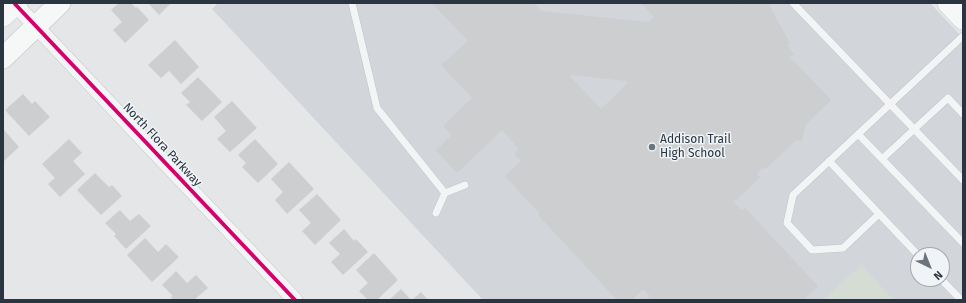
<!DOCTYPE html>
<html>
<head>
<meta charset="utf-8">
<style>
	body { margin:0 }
	#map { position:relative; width:966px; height:303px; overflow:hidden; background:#e4e6e8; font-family:"Fira Sans",sans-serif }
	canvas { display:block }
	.frame { position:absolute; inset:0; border:4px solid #2a3541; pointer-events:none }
	.north { position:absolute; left:910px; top:247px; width:40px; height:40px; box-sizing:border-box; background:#f1f4f7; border:1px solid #a1a8ae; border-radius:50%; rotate:137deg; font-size:11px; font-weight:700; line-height:16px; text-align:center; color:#2a3541 }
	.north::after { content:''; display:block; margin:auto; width:14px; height:18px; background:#6b737b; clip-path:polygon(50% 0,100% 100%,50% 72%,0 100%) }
</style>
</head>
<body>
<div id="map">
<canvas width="966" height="303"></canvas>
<div class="frame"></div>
<div class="north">N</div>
</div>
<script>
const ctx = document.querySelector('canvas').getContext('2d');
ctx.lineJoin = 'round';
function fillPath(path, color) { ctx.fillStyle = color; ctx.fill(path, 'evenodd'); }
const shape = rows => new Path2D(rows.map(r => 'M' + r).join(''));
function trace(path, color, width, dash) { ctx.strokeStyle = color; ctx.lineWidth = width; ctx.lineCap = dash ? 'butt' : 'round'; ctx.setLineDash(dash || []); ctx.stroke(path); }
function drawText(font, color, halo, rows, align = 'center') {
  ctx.font = font + ' "Fira Sans",sans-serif'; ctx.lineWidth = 3; ctx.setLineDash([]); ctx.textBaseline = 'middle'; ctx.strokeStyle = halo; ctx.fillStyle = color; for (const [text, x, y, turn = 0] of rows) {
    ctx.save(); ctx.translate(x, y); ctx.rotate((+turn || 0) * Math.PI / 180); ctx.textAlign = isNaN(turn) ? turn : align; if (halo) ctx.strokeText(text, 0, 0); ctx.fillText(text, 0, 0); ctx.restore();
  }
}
fillPath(shape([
	[218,3,930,3,963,38,963,300,483,300,212,9],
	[918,255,942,255,942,279,918,279]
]), '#d2d6db');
fillPath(shape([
	[861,265,894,300,823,300]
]), '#d5dcd4');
fillPath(shape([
	[119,3,131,3,136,8,137,7,149,20,125,43,113,30,122,22,111,10],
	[148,3,171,3,159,15],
	[432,3,534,3,541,11,649,22,654,17,641,3,740,3,742,5,744,3,768,3,790,43,787,45,794,54,790,57,831,100,806,124,802,141,796,140,771,164,765,169,763,167,757,174,760,177,734,202,741,210,745,208,818,286,804,300,646,300,650,296,643,289,632,300,617,300,538,215,539,213,505,176,521,161,514,154,519,149,502,130,457,173,436,150,452,135,443,126,472,98,441,65,468,41],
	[571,75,625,81,628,83,601,109,570,76],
	[175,40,199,67,181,84,169,71,161,78,148,65],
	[198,77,222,102,202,121,186,105,190,102,181,93],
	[23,94,32,104,35,101,50,117,29,136,5,110],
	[232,101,257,128,230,152,217,139,226,131,214,117],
	[3,130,4,130,19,147,3,162],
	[69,139,82,153,73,161,85,174,60,197,48,184,55,178,42,164],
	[255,139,278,164,258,183,242,167,246,163,238,155],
	[289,162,314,189,287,214,275,200,283,192,271,179],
	[95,173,109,187,112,185,122,196,101,215,77,190],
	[317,194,341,220,315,245,302,231,311,223,299,210],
	[120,210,130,221,139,214,151,226,126,249,114,236,116,234,105,223],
	[344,229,354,241,356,239,368,252,343,275,331,262,340,254,329,243],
	[145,238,158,252,166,244,179,257,152,282,127,255],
	[374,253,398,280,377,300,368,300,359,291,368,283,356,270],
	[176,271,187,283,196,275,208,288,194,300,173,300,171,297,173,296,162,285],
	[401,289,411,300,389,300],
	[421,292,428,300,412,300]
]), '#ccced0');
const lane = shape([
	[352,3,377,108,445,193,465,185],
	[793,3,963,180],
	[858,134,963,243],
	[882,159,948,98,963,114],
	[829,161,918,255],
	[436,213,445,193],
	[879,214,843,248,812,250,787,223,793,195,963,36],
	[941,279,961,300]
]);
const street = shape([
	[15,4,295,300]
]);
const secondary = shape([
	[948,3,963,19],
	[3,16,17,3],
	[3,58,60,3]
]);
trace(lane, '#c2c4c6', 8);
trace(street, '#c2c4c6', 16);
trace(secondary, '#c2c4c6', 22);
trace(lane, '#f2f4f5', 7);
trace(street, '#f2f4f5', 15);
trace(secondary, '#f6f7f7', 21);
trace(shape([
	[15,4,295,300]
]), '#d6006c', 4);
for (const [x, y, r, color] of [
	[652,147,4,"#6b737b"]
]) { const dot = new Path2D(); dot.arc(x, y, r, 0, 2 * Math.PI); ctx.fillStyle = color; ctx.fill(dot); trace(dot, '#f1f4f7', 1.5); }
drawText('12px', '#2a3541', '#f1f4f7', [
	["Addison Trail",660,140],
	["High School",660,154]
], 'left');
drawText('12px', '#2a3541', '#f1f4f7', [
	["North Flora Parkway",162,145,47]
]);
</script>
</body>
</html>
